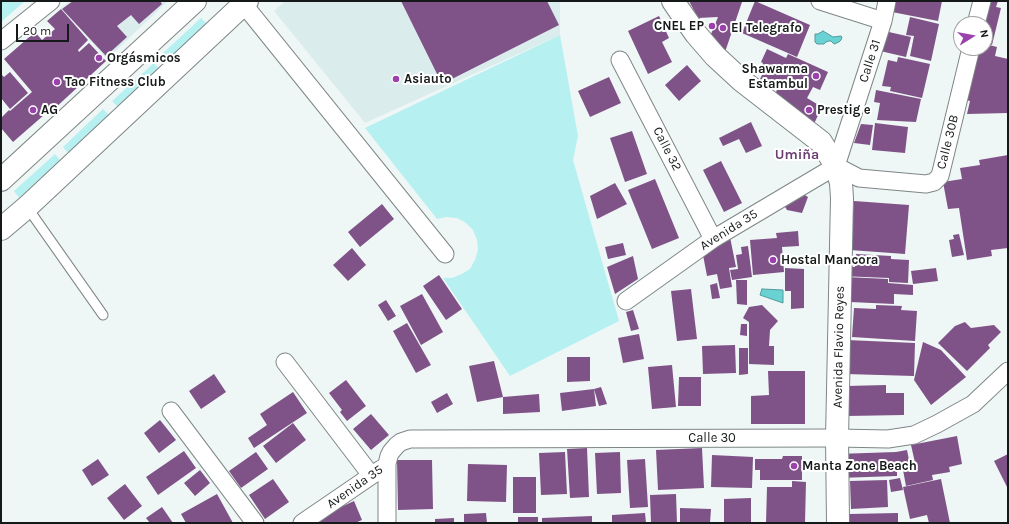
<!DOCTYPE html>
<html>
<head>
<meta charset="utf-8">
<style>
	body { margin:0 }
	#map { position:relative; width:1009px; height:524px; overflow:hidden; background:#eff6f6; font-family:Karla,sans-serif }
	canvas { display:block }
	.frame { position:absolute; inset:0; border:2px solid #161919; pointer-events:none }
	.north { position:absolute; left:953px; top:16px; width:40px; height:40px; box-sizing:border-box; background:#fff; border:1px solid #a2a3a3; border-radius:50%; rotate:79deg; font-size:11px; font-weight:700; line-height:16px; text-align:center; color:#161919 }
	.north::after { content:''; display:block; margin:auto; width:14px; height:18px; background:#9b41ac; clip-path:polygon(50% 0,100% 100%,50% 72%,0 100%) }
	.scale { position:absolute; left:16px; top:24px; width:53px; height:18px; box-sizing:border-box; border:2px solid #161919; border-top:0; padding-left:5px; font-size:12px; line-height:14px; white-space:nowrap; color:#161919; -webkit-text-stroke:3px #fff; paint-order:stroke }
</style>
</head>
<body>
<div id="map">
<canvas width="1009" height="524"></canvas>
<div class="frame"></div>
<div class="north">N</div>
<div class="scale">20 m</div>
</div>
<script>
const ctx = document.querySelector('canvas').getContext('2d');
ctx.lineJoin = 'round';
function fillPath(path, color) { ctx.fillStyle = color; ctx.fill(path, 'evenodd'); }
const shape = rows => new Path2D(rows.map(r => 'M' + r).join(''));
function trace(path, color, width, dash) { ctx.strokeStyle = color; ctx.lineWidth = width; ctx.lineCap = dash ? 'butt' : 'round'; ctx.setLineDash(dash || []); ctx.stroke(path); }
function drawText(font, color, halo, rows, align = 'center') {
  ctx.font = font + ' Karla,sans-serif'; ctx.lineWidth = 4; ctx.setLineDash([]); ctx.textBaseline = 'middle'; ctx.strokeStyle = halo; ctx.fillStyle = color; for (const [text, x, y, turn = 0] of rows) {
    ctx.save(); ctx.translate(x, y); ctx.rotate((+turn || 0) * Math.PI / 180); ctx.textAlign = isNaN(turn) ? turn : align; if (halo) ctx.strokeText(text, 0, 0); ctx.fillText(text, 0, 0); ctx.restore();
  }
}
fillPath(shape([
	[71,1,168,1,107,59,61,8],
	[285,1,560,1,560,35,365,123,274,11]
]), '#dbecec');
fillPath(shape([
	[1,1,25,1,1,22],
	[201,18,207,24,168,61,162,54],
	[560,35,578,136,573,160,619,321,510,376,443,278,452,278,462,274,470,269,475,260,478,250,477,240,473,230,466,223,457,218,446,217,437,219,365,128],
	[154,63,159,69,118,107,112,101],
	[103,109,109,115,68,153,63,147],
	[55,154,60,160,19,198,14,191]
]), '#b6f0f0');
const water = shape([
	[823,31,833,37,841,36,842,37,841,40,839,42,834,44,831,41,829,41,826,42,824,44,817,44,815,42,815,34,818,34,823,31],
	[762,289,783,290,783,303,760,295,762,289]
]);
fillPath(water, '#6bd2d3');
trace(water, '#529a9b', 1);
fillPath(shape([
	[73,1,160,1,162,4,139,24,131,15,117,26,127,37,106,56,62,9],
	[401,1,547,1,559,25,442,84],
	[689,1,736,1,742,2,724,55,709,39,718,17,698,18],
	[755,1,810,25,797,57,742,33],
	[894,1,942,1,938,21,892,12],
	[976,1,998,1,996,7,1001,8,992,45,985,43,985,24,971,24],
	[61,9,88,40,78,50,79,52,89,43,106,61,53,110,52,108,13,142,1,128,1,118,9,110,10,111,32,92,4,59,35,32,42,40,55,29,47,21],
	[659,16,669,38,662,42,672,62,648,74,628,31],
	[910,17,939,24,931,61,910,56,914,36,906,35],
	[880,30,911,37,906,57,876,50],
	[985,44,997,47,995,56,1008,59,1008,113,967,114,970,101,954,97,965,48,985,48],
	[767,49,786,58,788,54,828,72,820,90,813,87,807,98,822,107,811,130,773,98,777,90,771,87,770,89,758,83,764,71,760,69,763,63,761,62],
	[898,57,930,64,922,98,890,91,891,87,882,86,888,60,897,62],
	[687,65,701,81,679,101,665,85],
	[10,72,28,93,10,109,1,98,1,74,4,77],
	[609,77,621,103,590,117,578,91],
	[876,90,921,99,916,122,877,120,880,103,874,102],
	[751,122,762,146,746,153,739,139,723,146,719,138],
	[875,123,908,127,905,153,872,150],
	[861,124,873,125,870,145,854,143],
	[632,131,647,174,625,182,610,138],
	[1008,155,1008,248,991,250,992,256,967,260,959,208,948,209,943,182,962,179,960,168,980,165,979,160],
	[721,161,742,203,724,212,703,170],
	[655,179,679,238,652,249,628,190],
	[615,183,627,204,597,219,590,196],
	[800,192,808,197,802,213,787,210,781,200],
	[854,201,909,205,905,254,850,250],
	[382,204,394,219,360,247,348,232],
	[798,231,799,246,782,247,784,272,753,275,750,240,777,238,776,233],
	[959,234,964,255,952,257,949,240,954,239,953,235],
	[730,237,736,267,729,268,732,287,720,289,717,274,707,276,703,255],
	[623,243,626,255,608,259,605,247],
	[748,246,752,277,732,280,730,270,738,269,736,255,742,254,741,247],
	[352,248,366,265,348,281,333,265],
	[856,254,891,256,891,259,909,260,908,283,889,282,889,278,840,276,840,266,855,267],
	[633,256,638,279,615,294,607,267],
	[785,268,804,269,804,308,791,309,791,291,785,291],
	[936,268,938,281,913,284,911,271],
	[439,275,462,309,446,320,423,286],
	[846,277,888,279,888,283,913,285,913,295,894,294,894,304,850,302],
	[736,280,747,280,747,305,737,304],
	[717,283,720,298,712,299,710,285],
	[691,289,697,339,677,341,671,291],
	[422,294,443,332,421,345,400,306],
	[386,300,396,316,388,321,378,305],
	[762,305,778,321,770,330,769,346,774,346,774,365,749,364,749,322,743,318,749,307],
	[876,305,902,306,901,310,917,311,915,341,852,337,854,308,876,309],
	[633,310,639,329,631,331,626,312],
	[965,322,971,328,994,325,1001,332,988,345,990,348,967,371,938,343,955,326],
	[407,323,431,365,416,373,393,331],
	[741,324,747,324,747,336,740,335],
	[639,334,644,359,623,363,618,338],
	[847,340,915,343,914,376,846,374],
	[923,342,941,350,966,377,931,405,914,380],
	[735,345,736,373,703,374,702,346],
	[739,348,748,348,748,374,739,375],
	[567,357,590,357,590,381,567,382],
	[494,361,503,397,477,402,469,366],
	[672,365,676,407,652,409,648,367],
	[768,371,805,371,805,424,751,424,751,396,769,395],
	[214,374,226,392,201,409,189,391],
	[679,377,701,377,701,406,678,406],
	[346,380,366,406,347,421,340,412,342,410,329,393],
	[886,385,886,393,904,393,904,415,847,416,846,386],
	[601,387,607,404,599,406,594,389],
	[594,389,596,406,562,411,560,393],
	[293,392,307,413,254,448,248,438,267,425,260,414],
	[447,393,453,404,437,413,431,402],
	[539,394,540,412,503,414,503,397],
	[371,414,389,435,371,450,353,429],
	[160,420,176,440,159,453,144,433],
	[293,423,306,440,276,463,263,446],
	[957,436,962,464,949,467,950,472,932,475,933,480,906,486,903,470,916,467,911,445],
	[587,448,589,497,570,498,567,449],
	[702,448,704,488,658,490,656,450],
	[907,450,910,465,897,467,897,476,838,478,837,454,896,452],
	[184,451,196,468,158,495,146,477],
	[256,452,268,469,241,488,229,471],
	[565,452,567,494,541,495,539,453],
	[620,452,621,493,597,494,595,453],
	[1008,454,1008,489,994,461],
	[712,455,753,457,752,488,711,487],
	[783,456,802,456,802,480,760,480,760,470,755,470,755,459,782,459],
	[98,459,109,475,92,486,82,470],
	[645,459,648,507,630,508,627,460],
	[397,460,432,460,433,509,398,510],
	[468,464,507,465,506,502,467,501],
	[200,470,210,483,195,496,184,483],
	[513,477,536,477,536,513,513,513],
	[900,478,903,490,891,492,889,480],
	[273,479,289,502,265,519,249,495],
	[941,479,950,523,929,523,927,515,910,519,903,487],
	[887,480,888,507,851,509,850,481],
	[792,481,806,482,805,523,766,523,767,487,792,487],
	[125,484,142,506,124,520,107,498],
	[217,494,233,523,186,523,181,514],
	[676,494,677,523,651,523,650,495],
	[751,498,751,523,724,523,724,499],
	[354,501,362,520,355,523,315,523,313,520],
	[162,507,173,523,150,523,146,518],
	[680,508,711,509,710,523,680,523],
	[486,513,487,523,464,523,464,514],
	[645,513,646,523,612,523,612,515],
	[898,513,898,523,849,523,849,514],
	[592,516,592,523,542,523,542,518],
	[518,517,538,517,538,523,518,523],
	[454,518,454,523,435,523,435,519]
]), '#7f5387');
const service = shape([
	[27,207,103,315]
]);
const minor = shape([
	[241,1,445,254],
	[820,1,883,21],
	[976,24,982,1],
	[1,41,51,1],
	[620,60,713,239],
	[836,166,859,178,926,184,934,182,940,176,971,48],
	[836,166,883,21,887,1],
	[626,301,713,239,836,166],
	[285,362,371,475],
	[171,411,255,523],
	[302,523,381,469],
	[387,523,387,464,389,456,391,452,397,445,401,442,410,439,837,438,888,439,914,435,937,424,973,404,1008,371]
]);
const secondary = shape([
	[673,1,677,7,696,34,715,56,741,80,821,142,836,166,841,183,842,198,837,438,838,523],
	[1,180,195,1],
	[1,229,27,207,247,1]
]);
trace(service, '#7f8686', 11);
trace(minor, '#7f8686', 19);
trace(secondary, '#7f8686', 24);
trace(service, '#fff', 9);
trace(minor, '#fff', 17);
trace(secondary, '#fff', 22);
for (const [x, y, r, color] of [
	[712,26,4,"#9b41ac"],
	[723,28,4,"#9b41ac"],
	[99,58,4,"#9b41ac"],
	[816,76,4,"#9b41ac"],
	[396,79,4,"#9b41ac"],
	[57,82,4,"#9b41ac"],
	[33,110,4,"#9b41ac"],
	[809,110,4,"#9b41ac"],
	[773,260,4,"#9b41ac"],
	[794,466,4,"#9b41ac"]
]) { const dot = new Path2D(); dot.arc(x, y, r, 0, 2 * Math.PI); ctx.fillStyle = color; ctx.fill(dot); trace(dot, '#fff', 1.5); }
drawText('bold 13px', '#161919', '#fff', [
	["CNEL EP",704,26,"right"],
	["El Telegrafo",731,28],
	["Orgásmicos",107,58],
	["Shawarma",808,69,"right"],
	["Estambul",808,84,"right"],
	["Asiauto",404,79],
	["Tao Fitness Club",65,82],
	["AG",41,110],
	["Prestig e",817,110],
	["Hostal Mancora",781,260],
	["Manta Zone Beach",802,466]
], 'left');
drawText('13px', '#161919', '#fff', [
	["Calle 31",870,61,-72],
	["Calle 30B",948,142,-76],
	["Calle 32",667,149,63],
	["Avenida 35",729,230,-32],
	["Avenida Flavio Reyes",839,347,-89],
	["Calle 30",712,438],
	["Avenida 35",355,487,-35]
]);
drawText('bold 14px', '#6b3d73', '#fff', [
	["Umiña",797,155]
]);
</script>
</body>
</html>
